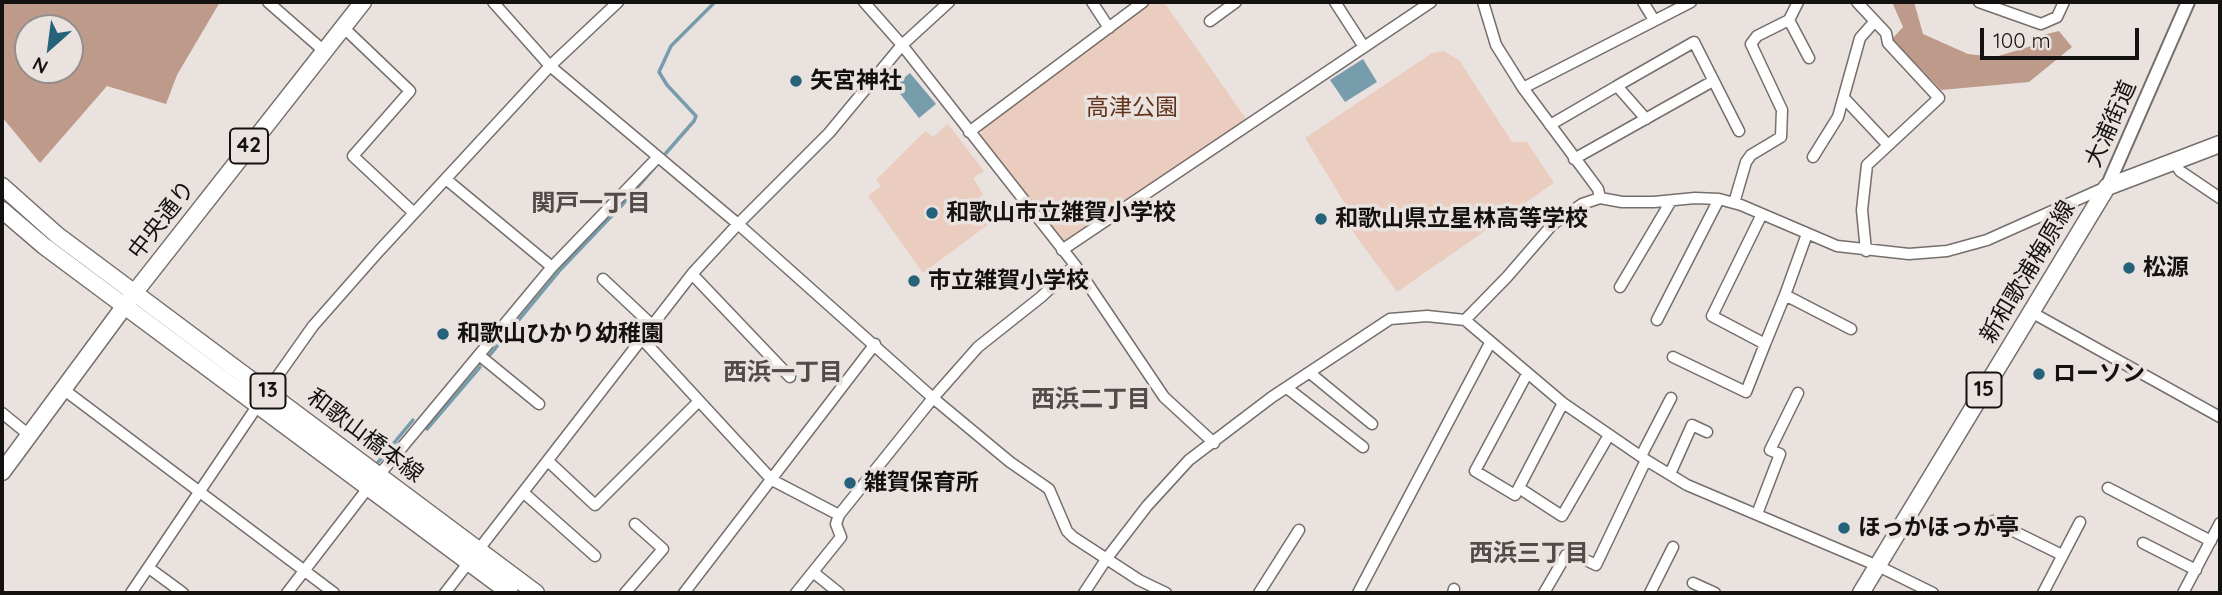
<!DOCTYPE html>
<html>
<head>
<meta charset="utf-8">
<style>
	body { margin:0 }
	#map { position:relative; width:2222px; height:595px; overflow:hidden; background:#eae2de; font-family:Quicksand,sans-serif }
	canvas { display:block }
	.frame { position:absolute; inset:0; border:4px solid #141211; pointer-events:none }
	.north { position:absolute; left:14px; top:14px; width:70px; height:70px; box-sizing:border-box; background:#eae2de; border:2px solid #948f8c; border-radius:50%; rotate:208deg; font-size:19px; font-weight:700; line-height:28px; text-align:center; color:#141211 }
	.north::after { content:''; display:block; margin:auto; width:24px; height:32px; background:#26637a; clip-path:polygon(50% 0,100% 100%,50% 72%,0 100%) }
	.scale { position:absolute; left:1980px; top:28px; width:159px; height:32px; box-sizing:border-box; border:4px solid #141211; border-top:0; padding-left:9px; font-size:21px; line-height:24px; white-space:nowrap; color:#141211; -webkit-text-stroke:5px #eae2de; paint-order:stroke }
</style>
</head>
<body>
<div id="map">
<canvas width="2222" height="595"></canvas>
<div class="frame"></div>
<div class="north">N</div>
<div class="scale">100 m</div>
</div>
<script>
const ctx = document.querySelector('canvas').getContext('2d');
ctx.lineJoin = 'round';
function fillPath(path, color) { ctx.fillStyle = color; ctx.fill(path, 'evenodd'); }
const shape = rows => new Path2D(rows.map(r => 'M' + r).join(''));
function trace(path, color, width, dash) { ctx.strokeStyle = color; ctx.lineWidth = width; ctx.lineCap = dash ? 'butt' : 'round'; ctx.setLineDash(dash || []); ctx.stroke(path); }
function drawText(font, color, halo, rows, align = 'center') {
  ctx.font = font + ' Quicksand,"Noto Sans JP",sans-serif'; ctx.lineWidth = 7; ctx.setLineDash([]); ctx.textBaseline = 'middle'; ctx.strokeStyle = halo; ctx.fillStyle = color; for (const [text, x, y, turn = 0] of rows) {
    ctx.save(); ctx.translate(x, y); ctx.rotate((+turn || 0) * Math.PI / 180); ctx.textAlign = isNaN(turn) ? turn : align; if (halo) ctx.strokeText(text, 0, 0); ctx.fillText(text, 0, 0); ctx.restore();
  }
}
fillPath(shape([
	[1152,2,1164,2,1247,120,1069,240,1062,242,981,136,982,129],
	[1444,51,1459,60,1512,142,1527,142,1554,183,1397,292,1342,217,1347,207,1305,138,1432,53],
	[948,124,984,171,973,178,983,194,978,199,993,221,923,273,868,196,881,186,876,180,925,131,933,137]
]), '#eacdbf');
fillPath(shape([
	[2,2,220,2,177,75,166,104,107,86,40,163,2,117],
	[28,28,70,28,70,70,28,70],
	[1892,2,1914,2,1923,34,1968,54,1995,57,2035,45,2043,35,2059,31,2072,47,2029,82,1941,90,1892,39,1903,27]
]), '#bd9a8a');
fillPath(shape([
	[1363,59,1377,82,1345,102,1330,80],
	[910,73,936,104,919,118,894,86]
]), '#779cac');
trace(shape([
	[666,153,694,121,696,116,667,85,659,72,671,46,715,2],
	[489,356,561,269,622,205,654,168],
	[427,429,480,367],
	[374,467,413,420]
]), '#779cac', 3.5);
const minor = shape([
	[268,2,324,51],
	[493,2,550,66,738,224,933,398,1010,462,1049,489,1067,531,1073,537,1139,580,1166,593],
	[864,2,902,45,1075,265,1164,397,1214,443],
	[1092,2,1109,28],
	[1335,2,1364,47],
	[1483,2,1496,45,1523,88,1598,189,1600,198],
	[1643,2,1654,20],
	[1857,2,1886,33,1888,43,1939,98,1867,165,1862,210,1866,251],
	[1979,2,2041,24,2057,17,2064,2],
	[1789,20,1809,58],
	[1210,21,1236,2],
	[343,27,410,91,353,156,414,213],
	[1617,86,1694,42,1739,131],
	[1523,88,1691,2],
	[1844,98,1888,145],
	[1550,125,1617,86,1646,119],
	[969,132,1143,2],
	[1813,157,1838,117,1860,38,1875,21],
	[1574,159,1713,81],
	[2174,162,2180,171,2220,198],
	[447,180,552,267],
	[1734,203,1746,162,1751,155,1781,137,1782,110,1751,44,1757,36,1789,20,1798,2],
	[1762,214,1712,316,1765,344,1785,295],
	[1807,234,1785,295,1851,329],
	[1062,250,1431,2],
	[692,274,790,377],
	[603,279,653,326],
	[1620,287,1671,201],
	[2031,312,2220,417],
	[1465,320,1507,277,1552,225,1582,204,1600,198,1622,202,1654,202,1695,198,1719,199,1741,205,1837,246,1909,254,1947,251,1987,240,2106,187],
	[1657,320,1719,199],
	[643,340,772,480,839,515],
	[479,355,539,404],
	[1673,357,1746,392,1765,344],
	[1310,373,1372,424],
	[1527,374,1475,471,1515,495,1563,403],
	[1287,388,1363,447],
	[63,389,334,593],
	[267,391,313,326,379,251,550,66,618,2],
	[2,413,29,435],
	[1641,456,1671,398],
	[548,461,595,505,699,401],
	[1670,474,1692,425,1707,432],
	[379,475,552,267,657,158],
	[1519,488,1562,516,1609,435],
	[2108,488,2211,541],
	[524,493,595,556],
	[1757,514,1780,454,1770,450,1798,393],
	[1993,521,2062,555],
	[2143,543,2196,570],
	[149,568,183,593],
	[813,572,839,593],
	[1693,583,1715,593],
	[131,593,258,405],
	[287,593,368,488],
	[445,593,692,274,738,224,829,133,902,45,949,2],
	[625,593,663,549,635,524],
	[684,593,875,344],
	[796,593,841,537,836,524,839,515,933,398,978,347,1041,297,1075,265],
	[1084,593,1107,558,1147,506,1189,460,1272,397,1390,319,1427,316,1465,320,1563,403,1646,460,1687,485,1878,566,1933,593],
	[1259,593,1299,530],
	[1358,593,1490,343],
	[1453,593,1454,589],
	[1544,593,1566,555,1571,553,1596,565,1646,460],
	[1650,593,1673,547],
	[2043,593,2080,522],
	[2183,593,2220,523]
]);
const tertiary = shape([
	[2107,187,2188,2]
]);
const primary = shape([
	[2,186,57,235,536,593],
	[2,210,44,246,510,593],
	[1861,593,2107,187,2220,144]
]);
const trunk = shape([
	[2,472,135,292,363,2]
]);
trace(minor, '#756e6b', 13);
trace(tertiary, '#756e6b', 16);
trace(primary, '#756e6b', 19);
trace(trunk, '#756e6b', 19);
trace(minor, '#fff', 10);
trace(tertiary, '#fff', 12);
trace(primary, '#fff', 16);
trace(trunk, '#fff', 16);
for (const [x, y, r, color] of [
	[796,81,7,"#26637a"],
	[932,213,7,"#26637a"],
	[1321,219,7,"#26637a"],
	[2129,268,7,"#26637a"],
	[914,281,7,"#26637a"],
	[443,334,7,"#26637a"],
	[2039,374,7,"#26637a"],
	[850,483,7,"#26637a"],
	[1844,528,7,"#26637a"]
]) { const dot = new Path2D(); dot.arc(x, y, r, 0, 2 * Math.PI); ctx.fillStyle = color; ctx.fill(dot); trace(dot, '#eae2de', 2.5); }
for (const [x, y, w] of [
	[249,146,38],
	[1984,390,35],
	[268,391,35]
]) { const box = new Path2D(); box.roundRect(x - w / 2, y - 17.5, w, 35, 5); ctx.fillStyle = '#eae2de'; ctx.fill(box); trace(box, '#141211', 2); }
drawText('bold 21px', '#141211', null, [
	["42",249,146],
	["15",1984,390],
	["13",268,391]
]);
drawText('bold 23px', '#141211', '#eae2de', [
	["矢宮神社",810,81],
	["和歌山市立雑賀小学校",946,213],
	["和歌山県立星林高等学校",1335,219],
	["松源",2143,268],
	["市立雑賀小学校",928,281],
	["和歌山ひかり幼稚園",457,334],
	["ローソン",2053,374],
	["雑賀保育所",864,483],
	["ほっかほっか亭",1858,528]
], 'left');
drawText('23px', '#63341b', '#eae2de', [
	["高津公園",1132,108]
]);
drawText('23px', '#141211', '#eae2de', [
	["大浦街道",2111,124,-66],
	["中央通り",162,220,-52],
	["新和歌浦梅原線",2028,272,-59],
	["和歌山橋本線",365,436,37]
]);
drawText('bold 24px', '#524b49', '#eae2de', [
	["関戸一丁目",591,204],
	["西浜一丁目",783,373],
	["西浜二丁目",1091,400],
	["西浜三丁目",1529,554]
]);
</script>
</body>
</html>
